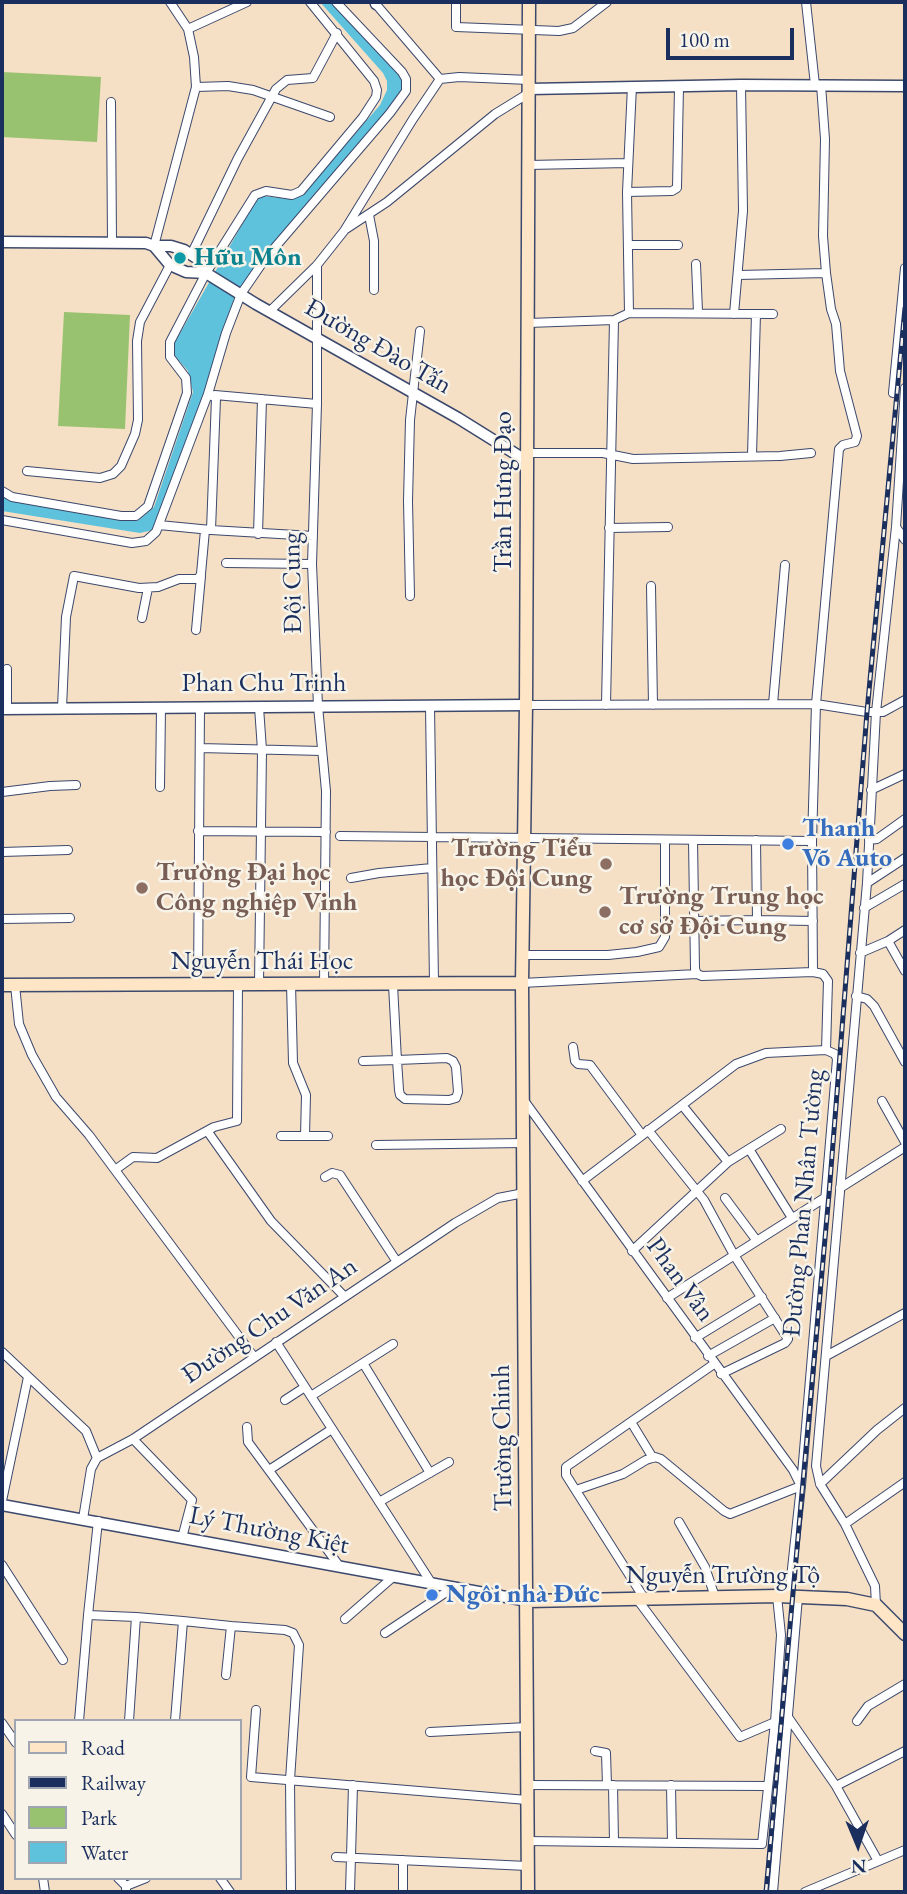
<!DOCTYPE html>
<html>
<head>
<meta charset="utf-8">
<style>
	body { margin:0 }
	#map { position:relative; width:907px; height:1894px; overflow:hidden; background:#f5dfc5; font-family:"EB Garamond",serif }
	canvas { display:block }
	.frame { position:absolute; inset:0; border:4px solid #1b2f5e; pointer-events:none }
	.legend { position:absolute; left:14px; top:1719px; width:228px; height:161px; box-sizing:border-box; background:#f7f3e8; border:2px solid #9fa5b1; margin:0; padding:9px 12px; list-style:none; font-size:21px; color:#1b2f5e }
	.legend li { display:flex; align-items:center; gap:14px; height:35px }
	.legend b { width:35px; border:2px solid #9fa5b1 }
	.north { position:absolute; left:823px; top:1810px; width:70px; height:70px; -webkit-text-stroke:5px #f7f3e8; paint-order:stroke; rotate:178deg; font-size:19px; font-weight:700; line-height:28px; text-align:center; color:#1b2f5e }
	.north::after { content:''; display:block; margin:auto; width:24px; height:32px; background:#1b2f5e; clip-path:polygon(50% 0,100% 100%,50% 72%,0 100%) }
	.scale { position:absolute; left:666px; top:28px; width:128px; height:32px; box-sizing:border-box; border:4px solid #1b2f5e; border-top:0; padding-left:9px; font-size:21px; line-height:24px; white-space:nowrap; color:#1b2f5e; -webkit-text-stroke:5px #f7f3e8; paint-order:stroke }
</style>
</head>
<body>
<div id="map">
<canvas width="907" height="1894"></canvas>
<div class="frame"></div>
<ul class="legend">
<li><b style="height:9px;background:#fde5c5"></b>Road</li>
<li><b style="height:9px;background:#1b2f5e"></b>Railway</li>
<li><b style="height:19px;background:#98c26f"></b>Park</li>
<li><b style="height:19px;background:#5fc2dd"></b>Water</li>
</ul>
<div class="north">N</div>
<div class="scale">100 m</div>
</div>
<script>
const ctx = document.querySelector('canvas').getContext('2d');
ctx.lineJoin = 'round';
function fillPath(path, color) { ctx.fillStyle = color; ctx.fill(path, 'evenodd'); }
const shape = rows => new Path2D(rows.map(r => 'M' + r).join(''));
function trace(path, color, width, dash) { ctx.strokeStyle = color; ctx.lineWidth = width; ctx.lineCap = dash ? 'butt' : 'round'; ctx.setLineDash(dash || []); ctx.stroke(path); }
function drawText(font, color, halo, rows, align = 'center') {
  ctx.font = font + ' "EB Garamond",serif'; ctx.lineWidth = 5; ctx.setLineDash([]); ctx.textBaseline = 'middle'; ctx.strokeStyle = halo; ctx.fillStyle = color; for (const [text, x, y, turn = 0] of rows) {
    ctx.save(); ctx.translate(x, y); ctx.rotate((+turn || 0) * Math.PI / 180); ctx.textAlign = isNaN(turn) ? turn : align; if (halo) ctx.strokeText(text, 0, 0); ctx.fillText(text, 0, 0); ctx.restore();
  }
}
fillPath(shape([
	[2,72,101,77,97,142,2,137],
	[64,312,130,315,125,429,58,426]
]), '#98c26f');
fillPath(shape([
	[320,2,334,2,398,74,402,81,401,96,247,278,234,298,205,392,153,530,140,533,2,511,2,496,8,499,129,521,139,520,154,507,193,392,188,371,175,356,175,342,255,202,262,196,289,199,304,193,380,105,387,90,387,81,383,73]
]), '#5fc2dd');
const minor = shape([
	[374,2,440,79],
	[456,2,456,27,559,31,573,28,607,2],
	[806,2,815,85],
	[188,29,247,2],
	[440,79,459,77,529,80],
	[196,87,228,86,253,90,330,117],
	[111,102,112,242],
	[528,165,628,163],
	[627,192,672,191,677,188,679,87],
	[369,215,374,241,374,290],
	[346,229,387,202,495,114,529,93],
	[628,245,678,245],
	[154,246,196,87,194,57,188,29,170,2],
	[191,255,238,158,276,89,287,80,313,78,337,33],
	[696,264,698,312],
	[317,265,317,404,312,564,318,706,326,791,324,984],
	[738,275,826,273],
	[270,311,317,265,344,231,413,119,440,79],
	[629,313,627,192,632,86],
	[734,314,743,211,741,85],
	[528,323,614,320,629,313,773,314],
	[893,393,905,268],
	[208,394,216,398,211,530],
	[215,395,317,404],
	[527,453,603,453,633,459,780,456,811,453],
	[752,455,756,314],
	[27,471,100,478,113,474,121,466,135,434,138,420,137,341,140,322,170,265],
	[2,491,12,497,121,516,136,516,148,506,187,393,186,378,170,357,170,342,206,273,255,195,266,191,292,195,301,191,363,117,376,97,377,90,374,81,310,2],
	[2,520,132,543,146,541,156,532,208,394,226,333,241,294,265,259,390,113,406,91,406,79,402,72,336,2],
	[159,525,211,530,313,536],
	[896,527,905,540],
	[609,528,668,527],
	[258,534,262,399],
	[226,563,312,564],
	[651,586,653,705],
	[410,596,408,501,410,420,420,331],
	[142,618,148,588],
	[196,630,201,576],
	[773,704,785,565],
	[526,705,816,704,867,712,883,712,905,700],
	[606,705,614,320],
	[430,706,434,983],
	[62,708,66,617,74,576,139,588,158,587,179,579,198,579,201,574,205,530],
	[7,709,7,669],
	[200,748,322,751],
	[160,787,161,707],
	[871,790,905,774],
	[2,792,50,786,76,785],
	[198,831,326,832],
	[340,836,812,841],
	[693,840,695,969,697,974,702,976,813,972],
	[756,840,757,920,813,921],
	[869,840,877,839,905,819],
	[2,852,68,850],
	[351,878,379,873,432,868],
	[867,883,905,858],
	[864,908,905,884],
	[2,919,70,918],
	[694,921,757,920],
	[905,930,888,941,905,971],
	[860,953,888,941],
	[523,955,608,955,637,952,659,947,665,937,665,840],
	[522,983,697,974],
	[198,984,200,707],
	[259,984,262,750,259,707],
	[291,984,293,1063,306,1095,305,1136],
	[15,985,19,1024,32,1055,56,1097,89,1135,254,1357],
	[856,996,867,999,874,1006,905,1062],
	[573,1047,575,1061,578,1064,590,1065,642,1135],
	[363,1061,397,1060,447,1058,453,1061,456,1067,458,1092,456,1098,449,1100,405,1099,400,1095,399,1090,397,1060,393,985],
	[523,1099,793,1470,801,1486,730,1514,724,1511,661,1459,655,1457,646,1460,623,1474,576,1490],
	[882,1101,905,1142],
	[682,1105,728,1162],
	[648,1130,704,1200,734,1255,788,1339,785,1343,721,1374],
	[208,1132,271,1221,344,1296],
	[281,1136,328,1136],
	[376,1145,524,1143],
	[749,1149,792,1218],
	[115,1170,133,1157,157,1158,214,1127,237,1121,238,984],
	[325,1177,332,1173,340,1175,397,1262],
	[582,1181,736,1064,766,1053,826,1050],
	[840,1188,905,1147],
	[725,1198,757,1241],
	[632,1251,728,1162,781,1129],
	[667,1298,826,1197],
	[695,1338,762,1297],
	[276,1342,432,1584],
	[2,1352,86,1431,97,1458],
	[708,1356,775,1318],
	[826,1356,905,1313],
	[363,1363,430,1473],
	[311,1396,393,1344],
	[285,1400,305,1387],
	[631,1422,653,1458],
	[247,1427,248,1442,340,1567],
	[133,1439,192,1500,182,1538],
	[269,1470,332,1429],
	[820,1484,877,1430,905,1408],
	[2,1501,28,1377],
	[379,1502,449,1462],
	[83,1519,91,1469,97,1458,133,1439,455,1223,498,1198,524,1193],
	[679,1522,705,1567,715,1597],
	[845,1524,905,1482],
	[2,1565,63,1660],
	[789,1596,801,1486,837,1059,835,1054,826,1050,828,981,823,974,813,972,812,841,816,704,839,449,843,445,855,442,857,436,840,371,836,324,831,309,826,273,823,236,825,139,821,85],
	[644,1598,566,1475,566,1467,714,1364],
	[637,1599,740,1737,775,1722],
	[876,1605,875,1586,845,1524,820,1484,816,1466,867,883,876,712,896,527,905,388],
	[88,1615,98,1521],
	[136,1617,183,1621,175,1721],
	[345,1619,393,1577],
	[183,1621,231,1626,226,1675],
	[231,1626,285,1630,293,1633,299,1645,290,1780,291,1892],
	[385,1633,454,1587],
	[256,1710,251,1777,527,1800],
	[788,1717,836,1786,878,1861],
	[79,1721,88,1615,136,1617,129,1721],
	[857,1721,868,1706,905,1684],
	[2,1723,16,1743],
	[430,1732,527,1727],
	[595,1751,606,1753,607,1785],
	[527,1785,768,1786],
	[613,1785,614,1842],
	[671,1785,672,1842],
	[836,1786,905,1751],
	[2,1814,16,1835],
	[527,1841,762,1844,775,1722,781,1635,777,1596],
	[336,1857,527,1866],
	[43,1878,45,1892],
	[118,1878,126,1886,126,1892],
	[220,1878,230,1892],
	[126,1886,146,1878],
	[350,1892,353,1785],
	[403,1892,403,1860],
	[773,1892,798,1597],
	[805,1892,905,1850]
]);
const tertiary = shape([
	[376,2,376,4],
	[529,89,741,85,905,86],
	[2,242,146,243,154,246,171,246,184,250,198,259,206,273,256,304,458,418,527,461],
	[154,246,170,265,186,272,206,273],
	[2,709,526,705],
	[2,1505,528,1601]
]);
const secondary = shape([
	[2,985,522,983],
	[528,1601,777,1596,847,1599,876,1605,905,1634],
	[528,1892,522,983,526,705,529,2]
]);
trace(minor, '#3c496d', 10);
trace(tertiary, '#3c496d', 13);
trace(secondary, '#3c496d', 15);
trace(minor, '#fff', 8);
trace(tertiary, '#fff', 10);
trace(secondary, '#fde5c5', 12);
const rail = shape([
	[766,1892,829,1194,867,712,905,308]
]);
trace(rail, '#1b2f5e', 5);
trace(rail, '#f7f3e8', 2.5, [8]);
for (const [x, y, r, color] of [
	[180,258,7,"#0f9aa8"],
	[788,844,7,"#3f7fe0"],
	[606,864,7,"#8d6e63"],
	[142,888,7,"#8d6e63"],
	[605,912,7,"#8d6e63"],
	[432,1595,7,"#3f7fe0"]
]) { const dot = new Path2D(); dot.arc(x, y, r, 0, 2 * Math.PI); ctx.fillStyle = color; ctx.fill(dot); trace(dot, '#f7f3e8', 2.5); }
drawText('bold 26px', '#0d838f', '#f7f3e8', [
	["Hữu Môn",194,258]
], 'left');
drawText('26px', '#1b2f5e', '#f7f3e8', [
	["Đường Đào Tấn",378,347,30],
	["Trần Hưng Đạo",504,492,-90],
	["Đội Cung",293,583,-91],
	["Phan Chu Trinh",264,684],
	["Nguyễn Thái Học",262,962],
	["Đường Phan Nhân Tường",804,1203,-85],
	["Phan Vân",680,1280,54],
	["Đường Chu Văn An",270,1321,-34],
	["Trường Chinh",503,1438,-91],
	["Lý Thường Kiệt",269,1531,11],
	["Nguyễn Trường Tộ",723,1576]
]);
drawText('bold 26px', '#366cbe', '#f7f3e8', [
	["Thanh",802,829],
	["Võ Auto",802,859],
	["Ngôi nhà Đức",446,1595]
], 'left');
drawText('bold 26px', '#785e54', '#f7f3e8', [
	["Trường Tiểu",592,849,"right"],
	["học Đội Cung",592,879,"right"],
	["Trường Đại học",156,873],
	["Công nghiệp Vinh",156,903],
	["Trường Trung học",619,897],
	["cơ sở Đội Cung",619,927]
], 'left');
</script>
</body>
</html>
